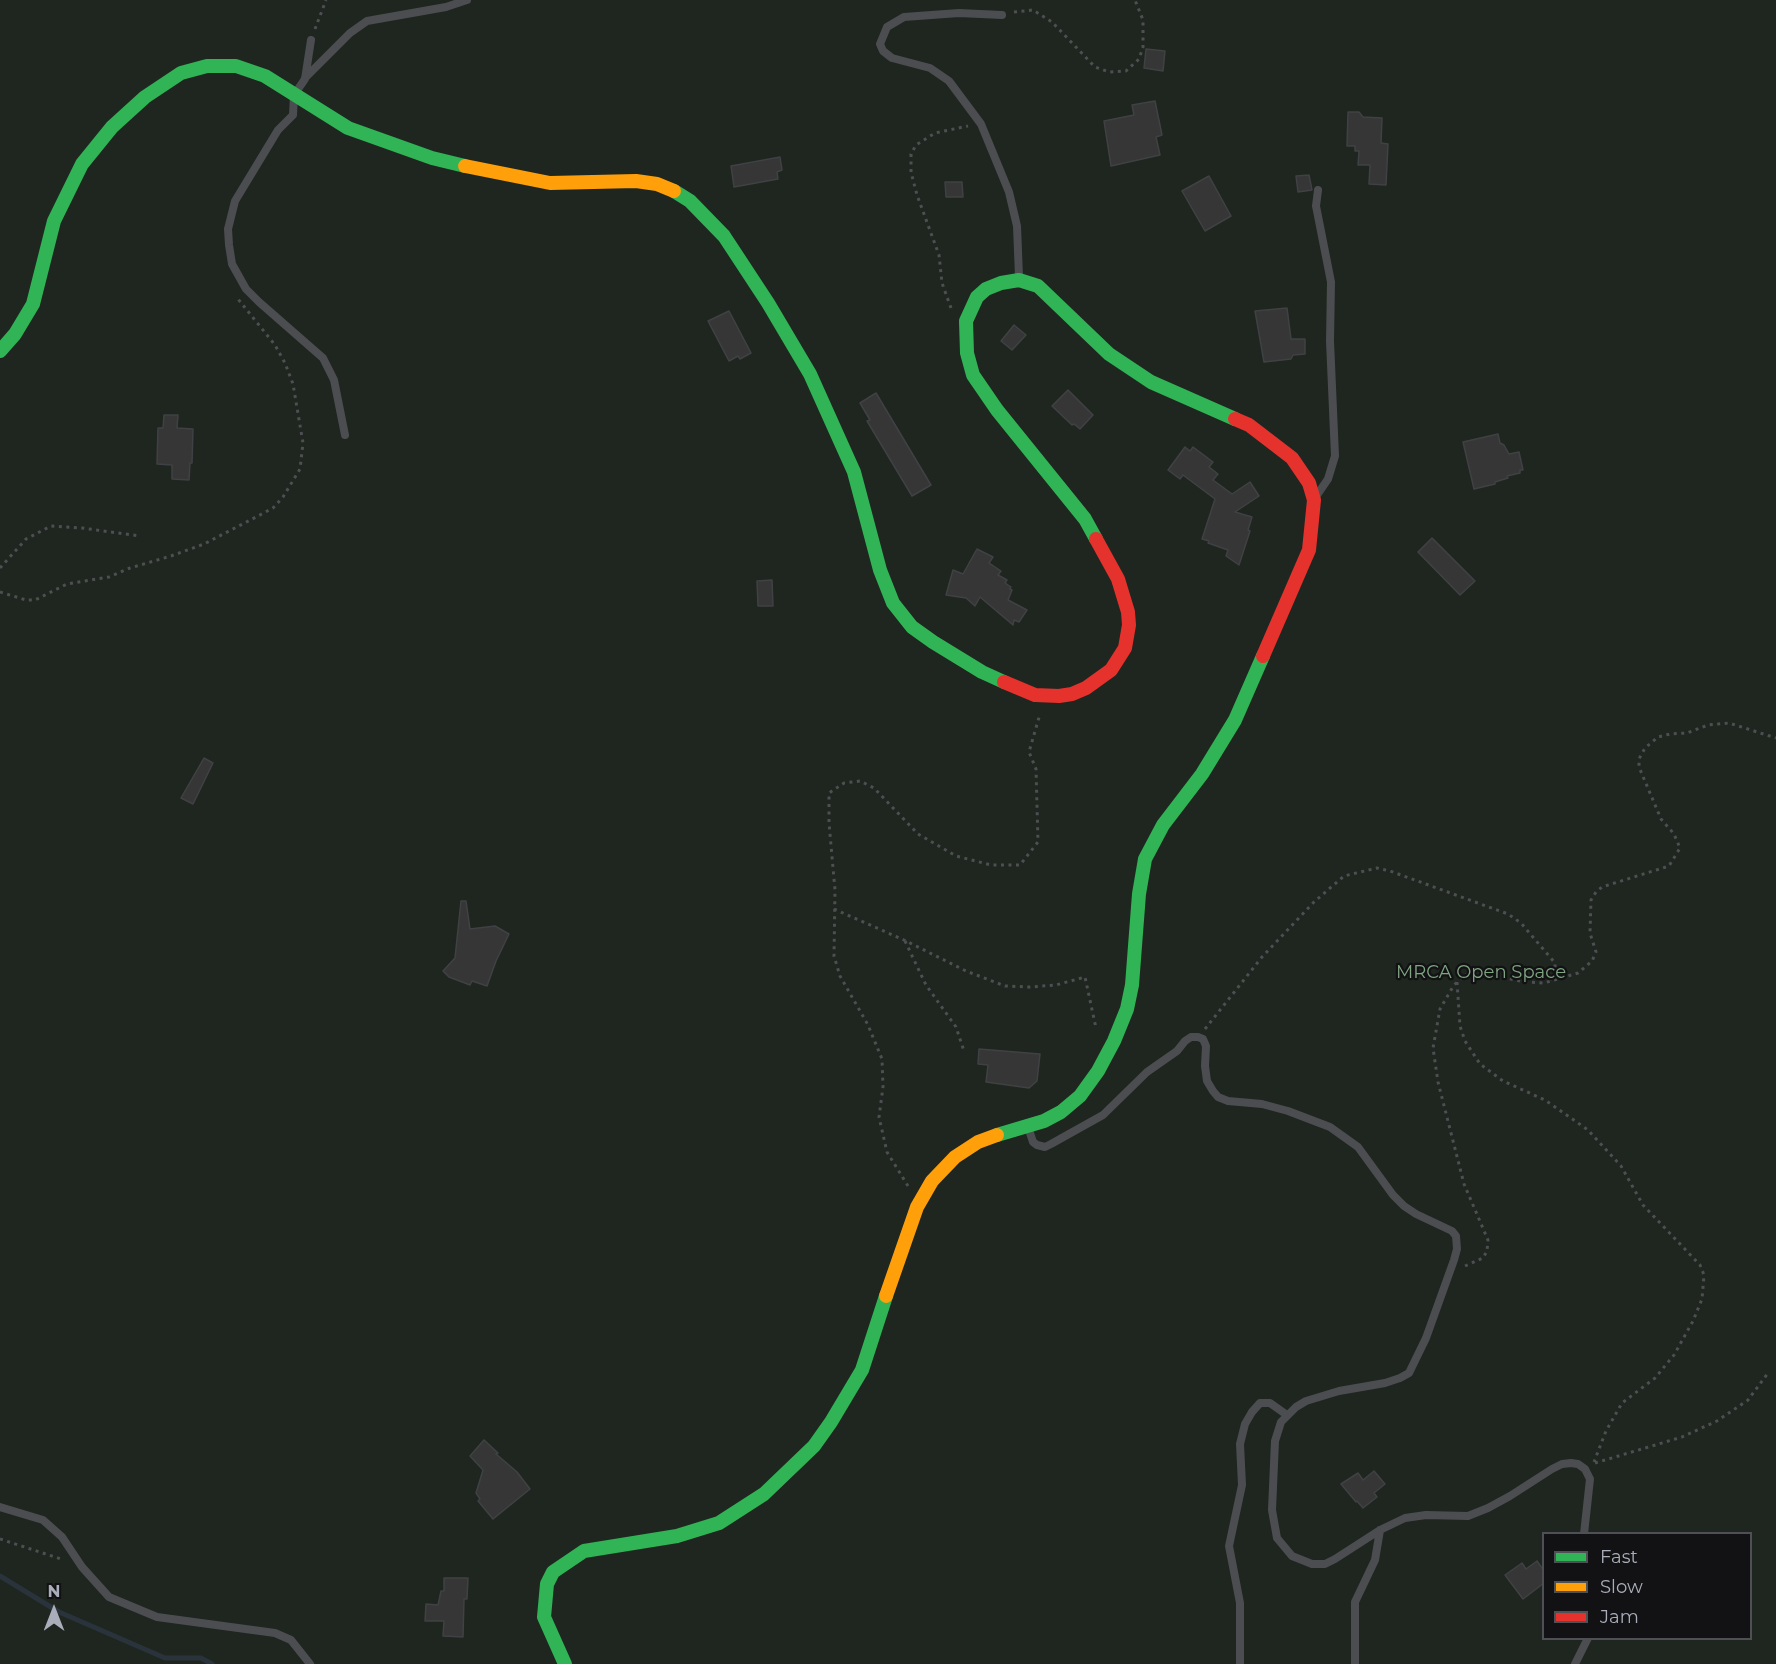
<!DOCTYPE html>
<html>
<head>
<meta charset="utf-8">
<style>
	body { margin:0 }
	#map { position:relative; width:1776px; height:1664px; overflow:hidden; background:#181818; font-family:Montserrat,sans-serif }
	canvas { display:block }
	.legend { position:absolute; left:1542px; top:1532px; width:210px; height:108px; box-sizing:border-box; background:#121214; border:2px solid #4e5056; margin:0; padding:8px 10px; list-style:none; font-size:18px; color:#a9aeba }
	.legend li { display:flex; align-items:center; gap:12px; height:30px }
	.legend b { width:30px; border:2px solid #4e5056 }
	.north { position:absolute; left:24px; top:1580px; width:60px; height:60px; -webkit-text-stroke:4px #121214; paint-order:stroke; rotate:0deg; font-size:16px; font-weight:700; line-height:24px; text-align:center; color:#a9aeba }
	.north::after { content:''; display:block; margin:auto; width:21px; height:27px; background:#a9aeba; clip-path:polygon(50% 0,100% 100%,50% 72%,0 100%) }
</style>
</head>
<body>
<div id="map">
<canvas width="1776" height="1664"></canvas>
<ul class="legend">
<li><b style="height:8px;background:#30b455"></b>Fast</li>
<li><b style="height:8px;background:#ff9f0a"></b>Slow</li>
<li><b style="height:8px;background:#e5322d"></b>Jam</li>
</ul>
<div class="north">N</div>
</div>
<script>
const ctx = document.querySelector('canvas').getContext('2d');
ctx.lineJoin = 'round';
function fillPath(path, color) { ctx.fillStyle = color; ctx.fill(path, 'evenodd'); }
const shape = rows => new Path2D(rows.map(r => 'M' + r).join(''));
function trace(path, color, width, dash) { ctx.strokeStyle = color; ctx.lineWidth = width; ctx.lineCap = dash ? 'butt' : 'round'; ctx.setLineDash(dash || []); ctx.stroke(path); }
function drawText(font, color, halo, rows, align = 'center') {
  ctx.font = font + ' Montserrat,sans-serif'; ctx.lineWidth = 4.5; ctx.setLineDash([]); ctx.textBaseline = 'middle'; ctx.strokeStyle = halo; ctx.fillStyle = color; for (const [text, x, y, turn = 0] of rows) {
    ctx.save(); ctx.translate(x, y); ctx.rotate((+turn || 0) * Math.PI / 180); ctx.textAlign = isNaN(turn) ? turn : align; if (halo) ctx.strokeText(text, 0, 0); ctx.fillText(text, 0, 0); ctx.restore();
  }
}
fillPath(shape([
	[0,0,1776,0,1776,1664,0,1664],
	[1544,1534,1750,1534,1750,1638,1544,1638]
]), '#1e261f');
trace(shape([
	[0,1576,59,1612,165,1658,201,1658,212,1664]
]), '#2a333b', 5);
const building = shape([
	[1146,49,1165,51,1163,71,1144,68,1146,49],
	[1155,101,1162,135,1156,137,1160,155,1111,166,1104,121,1134,115,1132,105,1155,101],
	[1348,112,1359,112,1363,117,1382,118,1381,143,1388,144,1386,185,1369,184,1370,165,1358,165,1359,151,1355,151,1355,146,1347,146,1348,112],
	[780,157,782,170,777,172,778,179,734,187,731,166,780,157],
	[1309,175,1312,190,1298,192,1296,176,1309,175],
	[1209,176,1231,216,1205,231,1182,191,1209,176],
	[945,182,962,182,963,197,946,197,945,182],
	[1287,308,1291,339,1305,339,1305,354,1293,355,1291,359,1264,362,1255,311,1287,308],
	[729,311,751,353,740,359,738,356,729,361,708,321,729,311],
	[1014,325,1026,335,1012,350,1001,341,1014,325],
	[1068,390,1093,415,1080,429,1074,424,1072,425,1052,406,1068,390],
	[876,393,931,485,912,496,867,421,870,420,860,403,876,393],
	[164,415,178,415,177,428,193,429,192,463,190,463,189,480,172,479,172,465,157,464,158,428,163,428,164,415],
	[1498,434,1500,443,1504,445,1509,454,1519,452,1523,470,1520,470,1520,473,1507,476,1508,478,1495,482,1495,484,1474,489,1463,442,1498,434],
	[1185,447,1190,451,1193,447,1213,462,1209,467,1218,474,1213,480,1232,494,1250,482,1259,496,1235,512,1252,517,1248,530,1250,531,1239,565,1226,556,1228,550,1208,543,1209,541,1202,539,1215,499,1183,475,1180,479,1168,470,1185,447],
	[1432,538,1475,581,1460,595,1418,552,1432,538],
	[977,549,993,557,989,563,1001,571,998,575,1007,580,1005,583,1011,587,1010,589,1012,590,1008,600,1027,610,1019,622,1014,620,1013,625,980,597,975,606,966,598,946,595,953,570,963,574,977,549],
	[772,580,773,606,758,606,757,581,772,580],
	[204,758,213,763,193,804,181,798,204,758],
	[461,901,466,901,470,929,495,926,509,934,496,961,487,986,472,981,470,985,449,977,443,971,455,958,461,901],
	[979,1049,1040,1054,1037,1081,1029,1088,986,1082,988,1065,978,1064,979,1049],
	[484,1440,498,1453,496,1454,517,1472,530,1489,493,1519,478,1501,480,1499,476,1493,483,1470,470,1456,484,1440],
	[1374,1471,1385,1484,1374,1493,1377,1497,1363,1508,1357,1501,1356,1502,1341,1484,1358,1473,1363,1480,1374,1471],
	[1537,1561,1544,1571,1544,1583,1523,1599,1505,1575,1522,1563,1526,1569,1537,1561],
	[444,1578,468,1578,467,1599,464,1599,463,1637,443,1636,444,1621,425,1621,426,1604,438,1605,441,1591,444,1591,444,1578]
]);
fillPath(building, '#363637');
trace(building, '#404144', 1.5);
trace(shape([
	[1014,12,1033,10,1052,22,1095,67,1109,72,1126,71,1139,59,1143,47,1143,20,1135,0],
	[315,29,326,0],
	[951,308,942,283,939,255,917,195,911,172,911,154,916,145,935,133,968,126],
	[0,568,26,539,51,526,82,528,140,536],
	[0,592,26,600,35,600,67,584,109,577,130,568,171,556,204,544,258,516,273,508,283,497,300,469,303,443,293,384,285,363,275,345,238,299],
	[834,909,904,940,966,971,1005,986,1030,987,1056,985,1085,977,1096,1028],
	[905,941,926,985,956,1027,964,1051],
	[1457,982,1460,1026,1465,1041,1480,1064,1503,1081,1545,1100,1588,1130,1621,1166,1643,1205,1700,1265,1704,1275,1702,1299,1693,1321,1674,1355,1655,1378,1622,1403,1606,1431,1594,1462],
	[1205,1029,1262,957,1314,902,1344,876,1377,868,1390,871,1508,914,1521,923,1555,963,1555,973,1550,980],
	[908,1186,887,1152,879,1117,883,1087,882,1059,868,1025,840,976,834,956,835,890,829,823,829,793,844,783,860,781,874,788,918,834,956,856,991,865,1020,865,1038,842,1036,769,1029,752,1040,714],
	[1465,1266,1483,1258,1487,1251,1488,1240,1464,1184,1438,1082,1433,1048,1440,1009,1454,985,1465,975,1477,972,1525,982,1544,983,1578,973,1592,961,1596,952,1590,933,1591,900,1596,892,1602,887,1669,866,1680,848,1674,834,1661,819,1639,767,1639,759,1645,748,1658,737,1670,734,1687,733,1708,725,1729,723,1776,738],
	[1595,1463,1682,1437,1717,1421,1748,1400,1768,1373],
	[0,1539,61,1559]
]), '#4e4f53', 3, [3, 4.5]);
trace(shape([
	[1002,15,959,13,904,17,887,27,880,44,883,51,892,58,930,68,949,81,981,124,1009,192,1017,226,1019,277],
	[311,40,305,79,294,95,293,115,278,130,235,201,228,229,229,245,232,264,246,289,259,302,323,358,334,380,345,435],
	[305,78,350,33,367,21,446,7,467,0],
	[1317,495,1328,479,1335,456,1330,341,1331,282,1316,206,1318,190],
	[1028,1127,1033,1142,1037,1145,1045,1147,1051,1144,1103,1115,1147,1072,1177,1051,1185,1041,1191,1037,1198,1037,1203,1039,1206,1046,1205,1066,1207,1081,1213,1091,1218,1097,1228,1101,1262,1104,1288,1111,1330,1127,1358,1147,1393,1195,1404,1206,1416,1214,1452,1231,1456,1236,1457,1249,1454,1260,1426,1338,1409,1373,1400,1378,1385,1383,1339,1391,1306,1401,1296,1407,1281,1422,1275,1441,1272,1510,1277,1538,1292,1556,1312,1564,1325,1564,1335,1559,1380,1530,1405,1518,1426,1515,1468,1516,1488,1508,1510,1496,1552,1469,1562,1464,1571,1463,1578,1464,1585,1469,1590,1479,1584,1534],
	[0,1507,43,1520,62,1537,82,1567,109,1597,157,1617,275,1633,291,1640,310,1664],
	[1240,1664,1240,1603,1229,1546,1242,1485,1240,1444,1245,1424,1252,1412,1260,1403,1270,1403,1287,1415],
	[1355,1664,1355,1602,1375,1560,1380,1530],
	[1575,1664,1588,1638]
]), '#4c4d51', 8);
trace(shape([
	[674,191,690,201,724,236,768,303,810,374,854,472,880,570,893,603,912,627,933,642,982,672,1004,682],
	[0,351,15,334,33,304,54,221,82,164,112,127,145,97,181,73,207,66,236,66,265,76,348,128,432,158,465,166],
	[1096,539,1085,519,997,410,973,375,967,353,966,321,977,297,986,289,1001,283,1019,280,1038,286,1109,354,1151,382,1235,419],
	[997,1135,1044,1121,1061,1112,1080,1096,1098,1071,1114,1041,1127,1009,1132,985,1139,894,1145,859,1163,825,1202,774,1235,720,1263,656],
	[565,1664,544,1617,547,1584,553,1572,584,1551,677,1536,719,1523,764,1494,814,1446,831,1422,862,1370,886,1296]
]), '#30b455', 14);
trace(shape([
	[465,166,550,183,636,181,657,184,674,191],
	[886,1296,917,1207,932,1181,955,1157,978,1142,997,1135]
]), '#ff9f0a', 14);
trace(shape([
	[1235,419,1249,425,1292,458,1309,483,1314,500,1309,550,1263,656],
	[1004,682,1035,695,1059,696,1072,694,1086,688,1111,670,1125,648,1129,625,1128,612,1118,579,1096,539]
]), '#e5322d', 14);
drawText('18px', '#7fa581', '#121214', [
	["MRCA Open Space",1481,973]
]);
</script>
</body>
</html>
